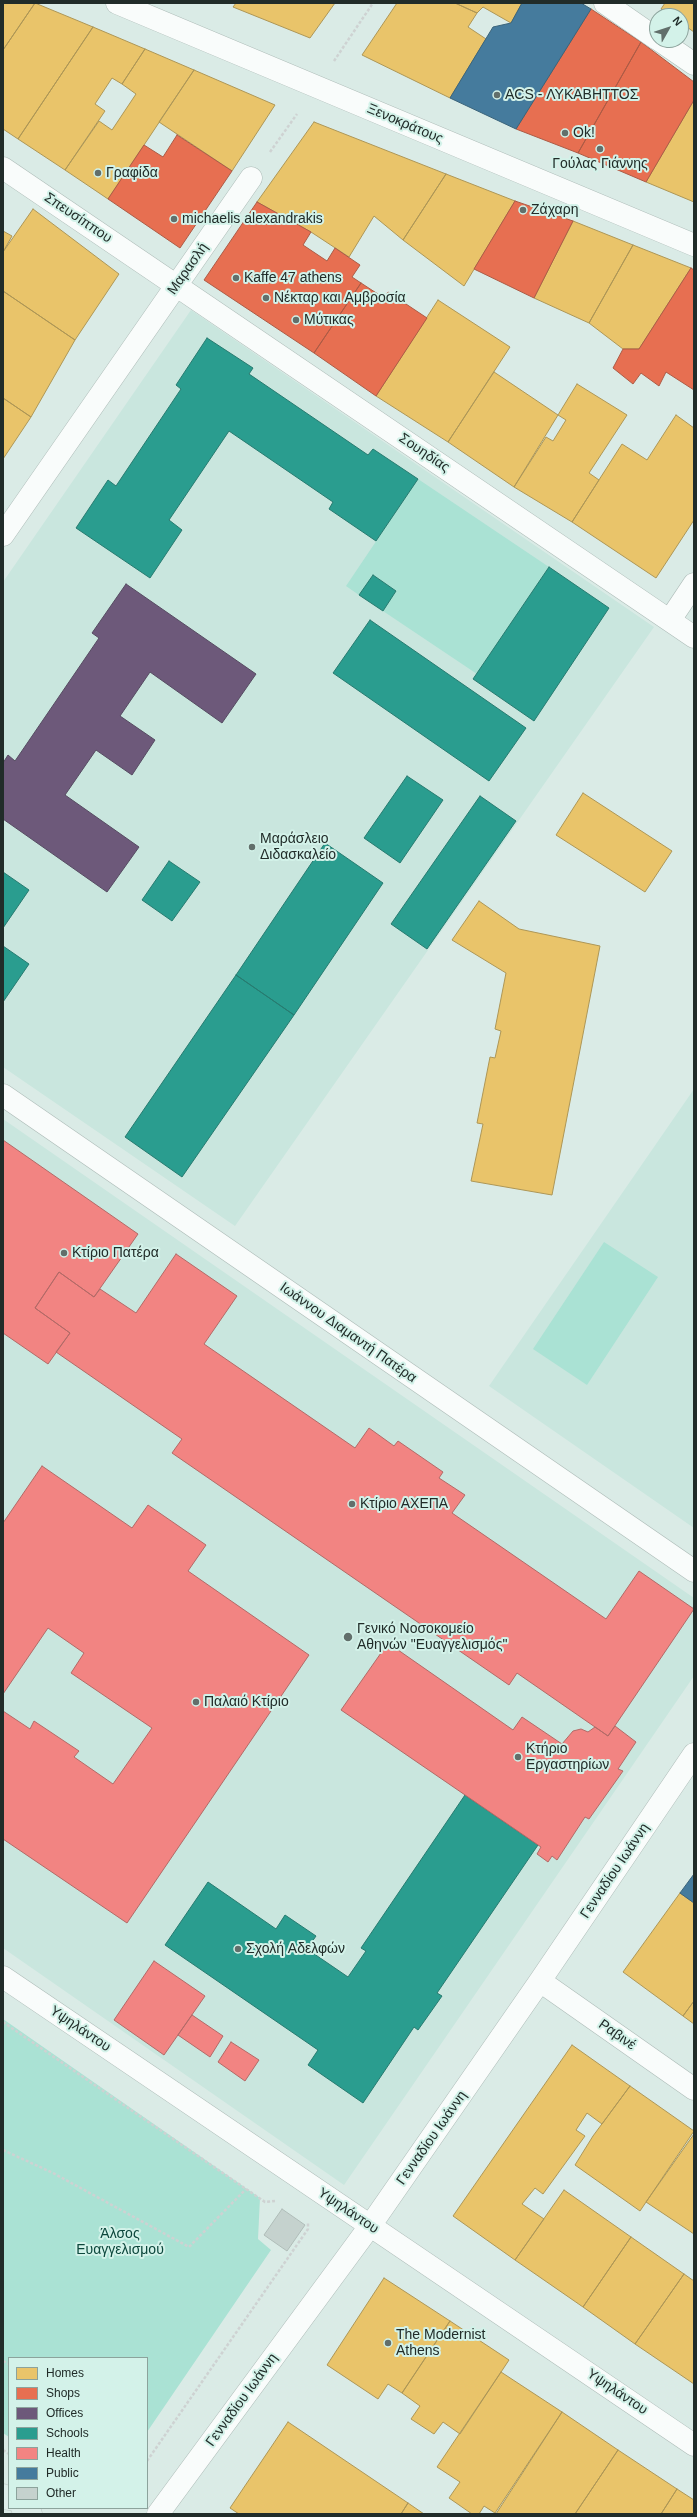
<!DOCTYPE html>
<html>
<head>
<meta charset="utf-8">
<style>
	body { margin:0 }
	#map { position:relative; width:697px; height:2517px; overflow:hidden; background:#daebe6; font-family:Helvetica,sans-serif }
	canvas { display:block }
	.frame { position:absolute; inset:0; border:4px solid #212c29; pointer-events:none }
	.legend { position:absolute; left:8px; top:2357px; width:140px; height:152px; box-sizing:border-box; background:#d3f2e9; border:1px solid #8ca39c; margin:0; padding:5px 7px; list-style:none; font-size:12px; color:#212c29 }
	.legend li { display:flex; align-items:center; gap:8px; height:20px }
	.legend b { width:20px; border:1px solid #8ca39c }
	.north { position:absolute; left:649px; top:8px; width:40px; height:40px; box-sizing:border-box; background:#d3f2e9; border:1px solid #8ca39c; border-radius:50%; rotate:51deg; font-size:11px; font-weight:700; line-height:16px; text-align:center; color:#212c29 }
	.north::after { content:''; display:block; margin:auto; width:14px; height:18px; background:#626f6b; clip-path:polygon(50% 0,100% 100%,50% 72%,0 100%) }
</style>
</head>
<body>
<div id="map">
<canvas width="697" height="2517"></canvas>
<div class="frame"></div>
<ul class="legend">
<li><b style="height:11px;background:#e9c46a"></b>Homes</li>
<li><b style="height:11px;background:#e76f51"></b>Shops</li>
<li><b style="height:11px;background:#6d597a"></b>Offices</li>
<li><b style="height:11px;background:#2a9d8f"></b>Schools</li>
<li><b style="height:11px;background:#f28482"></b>Health</li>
<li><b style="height:11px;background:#457b9d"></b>Public</li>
<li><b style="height:11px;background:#c5d2ce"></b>Other</li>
</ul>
<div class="north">N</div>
</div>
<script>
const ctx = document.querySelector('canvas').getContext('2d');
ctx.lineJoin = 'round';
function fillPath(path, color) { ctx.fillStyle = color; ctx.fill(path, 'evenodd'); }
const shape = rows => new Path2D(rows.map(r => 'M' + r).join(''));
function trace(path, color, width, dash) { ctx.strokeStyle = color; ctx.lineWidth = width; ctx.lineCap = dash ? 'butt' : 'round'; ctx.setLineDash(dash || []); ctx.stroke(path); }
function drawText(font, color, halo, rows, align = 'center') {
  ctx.font = font + ' Helvetica,sans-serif'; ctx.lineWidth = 4; ctx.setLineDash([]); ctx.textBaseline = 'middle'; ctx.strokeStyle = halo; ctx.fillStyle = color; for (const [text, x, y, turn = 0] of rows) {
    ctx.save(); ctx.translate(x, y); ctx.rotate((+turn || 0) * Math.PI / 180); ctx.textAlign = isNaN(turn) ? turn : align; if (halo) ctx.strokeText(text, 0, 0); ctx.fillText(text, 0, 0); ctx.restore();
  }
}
fillPath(shape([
	[191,310,654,627,235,1226,3,1067,3,582],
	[694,1089,694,1528,489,1386],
	[3,1119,694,1598,694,1676,344,2185,3,1948]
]), '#c9e6de');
fillPath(shape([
	[418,479,549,567,477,674,383,611,396,591,373,575,359,595,346,586],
	[604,1242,658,1277,587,1385,533,1349],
	[3,2019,260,2198,258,2239,271,2250,147,2432,147,2358,9,2358,9,2437,3,2433]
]), '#aae2d4');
const homes = shape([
	[3,3,35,3,3,50,3,3],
	[35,3,93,27,18,139,3,129,3,50,35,3],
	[236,3,335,3,310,38,233,7,236,3],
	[397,3,455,3,477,13,468,27,486,39,450,98,362,55,397,3],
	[455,3,522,3,511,23,483,7,477,13,455,3],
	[665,3,694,3,694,32,681,23,681,16,671,16,661,9,665,3],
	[93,27,145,49,122,84,112,78,95,104,105,111,65,170,18,139,93,27],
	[145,49,194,70,108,199,65,170,99,121,112,130,136,94,122,84,145,49],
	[194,70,275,105,232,171,159,122,194,70],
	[694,100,694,202,646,182,694,100],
	[314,122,446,174,403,240,374,216,349,257,311,232,257,202,314,122],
	[446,174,515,201,464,286,403,240,446,174],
	[33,209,119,274,75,340,3,291,3,252,33,209],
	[573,221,633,245,589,323,534,298,573,221],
	[3,231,12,236,3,252,3,231],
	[633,245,691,268,639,349,623,349,589,323,633,245],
	[3,291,75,340,31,417,3,398,3,291],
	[438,300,510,347,448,442,376,396,438,300],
	[494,372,558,415,514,487,448,442,494,372],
	[577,384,627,415,589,473,599,480,572,522,514,487,546,437,553,441,566,420,558,415,577,384],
	[3,398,31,417,3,459,3,398],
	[676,415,694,428,694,520,656,578,572,522,622,444,647,460,676,415],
	[583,793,672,851,645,892,556,835,583,793],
	[479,901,519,929,600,946,552,1195,471,1181,483,1124,477,1123,490,1057,495,1058,501,1031,495,1029,506,973,452,940,479,901],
	[680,1893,694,1903,694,2001,683,2016,623,1972,680,1893],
	[694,2001,694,2024,683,2016,694,2001],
	[572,2045,630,2086,602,2124,587,2113,576,2130,585,2136,543,2194,535,2188,522,2204,544,2219,515,2260,453,2216,572,2045],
	[630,2086,694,2131,640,2211,575,2165,593,2136,630,2086],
	[694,2134,694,2234,646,2202,694,2134],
	[564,2190,631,2237,583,2307,515,2260,564,2190],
	[631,2237,684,2274,635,2344,583,2307,631,2237],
	[684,2274,694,2281,694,2384,635,2344,684,2274],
	[384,2278,450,2321,402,2393,388,2384,378,2399,327,2365,384,2278],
	[450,2321,509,2360,460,2434,443,2422,434,2434,411,2419,420,2406,402,2393,450,2321],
	[501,2372,562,2412,495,2513,484,2506,479,2514,472,2514,449,2498,460,2482,437,2467,501,2372],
	[562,2412,618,2450,575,2514,496,2514,562,2412],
	[288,2422,408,2503,401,2514,239,2514,230,2508,288,2422],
	[618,2450,677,2489,661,2514,575,2514,618,2450],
	[677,2489,694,2500,694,2514,661,2514,677,2489],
	[408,2503,424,2514,401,2514,408,2503]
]);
fillPath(homes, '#e9c46a');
trace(homes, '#ad9656', 1);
const shops = shape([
	[591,9,641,42,578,153,516,129,591,9],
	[641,42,694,82,694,100,646,182,578,153,641,42],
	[177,135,232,171,180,248,108,199,144,145,163,157,177,135],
	[515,201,573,221,534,298,474,269,515,201],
	[257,202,311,232,303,245,327,261,335,248,360,265,352,277,361,283,314,353,204,280,257,202],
	[691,268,694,270,694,390,666,372,659,386,641,373,633,384,613,368,623,349,639,349,691,268],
	[361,283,384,298,388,292,427,318,376,396,314,353,361,283]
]);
fillPath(shops, '#e76f51');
trace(shops, '#ac5b45', 1);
const offices = shape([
	[126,584,256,674,222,723,150,672,120,716,155,740,132,775,96,750,65,795,139,847,107,892,3,819,3,763,8,755,15,761,99,638,92,633,126,584]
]);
fillPath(offices, '#6d597a');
trace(offices, '#564c62', 1);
const schools = shape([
	[207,338,253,368,249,374,368,455,373,449,418,479,376,541,329,509,333,502,229,431,169,520,182,530,150,578,76,528,108,480,116,486,181,389,176,385,207,338],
	[549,567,609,608,534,721,473,679,549,567],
	[373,575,396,591,383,611,359,595,373,575],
	[370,620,526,728,489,781,333,673,370,620],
	[407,776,443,800,400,863,364,838,407,776],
	[480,796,516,821,427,949,391,924,480,796],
	[325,843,383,883,294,1015,236,975,325,843],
	[169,861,200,882,172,921,142,900,169,861],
	[3,872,29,890,3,928,3,872],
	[3,946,29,964,3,1002,3,946],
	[236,975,294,1015,182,1177,125,1137,236,975],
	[465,1795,538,1845,437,1993,442,1996,418,2030,414,2027,363,2103,308,2065,318,2050,165,1945,208,1882,276,1929,285,1915,316,1936,307,1949,348,1977,366,1951,361,1948,465,1795]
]);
fillPath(schools, '#2a9d8f');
trace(schools, '#277b70', 1);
const health = shape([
	[3,1140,138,1234,94,1297,59,1272,35,1308,70,1333,48,1364,3,1333,3,1140],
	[176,1254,237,1296,204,1344,355,1448,369,1428,394,1446,398,1441,443,1472,439,1478,465,1495,452,1513,606,1619,639,1571,694,1609,608,1736,517,1673,509,1685,172,1453,182,1439,56,1352,70,1333,35,1308,59,1272,94,1297,100,1289,136,1313,176,1254],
	[42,1466,132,1528,148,1505,206,1545,188,1571,309,1655,127,1923,3,1839,3,1711,30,1729,34,1721,79,1751,74,1757,113,1784,152,1728,71,1673,84,1653,48,1628,3,1694,3,1523,42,1466],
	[388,1643,513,1730,522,1717,562,1744,573,1731,581,1729,588,1732,595,1727,608,1736,615,1726,636,1742,618,1769,623,1771,589,1819,585,1817,557,1860,552,1856,548,1862,537,1854,541,1847,341,1710,388,1643],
	[154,1961,205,1996,164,2055,114,2020,154,1961],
	[192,2015,223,2036,210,2057,178,2035,192,2015],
	[231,2042,259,2060,245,2081,218,2062,231,2042]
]);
fillPath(health, '#f28482');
trace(health, '#b36a67', 1);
const public = shape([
	[522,3,581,3,591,9,516,129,450,98,493,27,511,23,522,3],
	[694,1874,694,1903,680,1893,694,1874]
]);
fillPath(public, '#457b9d');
trace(public, '#3a637a', 1);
const building = shape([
	[282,2209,305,2225,287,2251,264,2235,282,2209]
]);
fillPath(building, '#c5d2ce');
trace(building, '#afbcb8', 1);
const minor = shape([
	[117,3,694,245],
	[605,3,657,39],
	[659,40,694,64],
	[3,168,694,637],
	[3,535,251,178],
	[670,620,694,584],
	[3,1095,694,1571],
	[3,1977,694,2445],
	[540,1981,694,2089],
	[158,2514,370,2226,540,1981,694,1754]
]);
const major = shape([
	[3,2495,9,2499],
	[22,2508,31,2514]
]);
trace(minor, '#adbbb7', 23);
trace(major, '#bdc6c3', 23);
trace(shape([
	[334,61,373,3],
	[270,152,297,114],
	[3,2022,265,2202,275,2201],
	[3,2150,53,2173,189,2247,246,2189],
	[3,2361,9,2364],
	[3,2450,9,2454],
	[147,2461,308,2229,308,2223]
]), '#ced2d2', 2.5, [3, 2]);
trace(minor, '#f9fcfb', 22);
trace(major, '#deeeea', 22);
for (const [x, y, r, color] of [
	[497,95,4,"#626f6b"],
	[565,133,4,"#626f6b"],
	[600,149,4,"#626f6b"],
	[98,173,4,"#626f6b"],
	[523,210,4,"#626f6b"],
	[174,219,4,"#626f6b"],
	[236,278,4,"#626f6b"],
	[266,298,4,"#626f6b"],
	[296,320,4,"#626f6b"],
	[252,847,4,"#626f6b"],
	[64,1253,4,"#626f6b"],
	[352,1504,4,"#626f6b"],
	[348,1637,5,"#626f6b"],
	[196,1702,4,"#626f6b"],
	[518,1757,4,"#626f6b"],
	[238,1949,4,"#626f6b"],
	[388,2343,4,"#626f6b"]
]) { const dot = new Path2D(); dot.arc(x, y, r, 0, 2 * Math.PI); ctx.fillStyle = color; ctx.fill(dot); trace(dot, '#d3f2e9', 1.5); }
drawText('14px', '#212c29', '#d3f2e9', [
	["ACS - ΛΥΚΑΒΗΤΤΟΣ",505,95],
	["Ok!",573,133],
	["Γούλας Γιάννης",600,164,"center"],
	["Γραφίδα",106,173],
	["Ζάχαρη",531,210],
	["michaelis alexandrakis",182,219],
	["Kaffe 47 athens",244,278],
	["Νέκταρ και Αμβροσία",274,298],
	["Μύτικας",304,320],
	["Μαράσλειο",260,839],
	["Διδασκαλείο",260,855],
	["Κτίριο Πατέρα",72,1253],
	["Κτίριο ΑΧΕΠΑ",360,1504],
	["Γενικό Νοσοκομείο",357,1629],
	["Αθηνών \"Ευαγγελισμός\"",357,1645],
	["Παλαιό Κτίριο",204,1702],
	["Κτήριο",526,1749],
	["Εργαστηρίων",526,1765],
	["Σχολή Αδελφών",246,1949],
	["The Modernist",396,2335],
	["Athens",396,2351]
], 'left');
drawText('14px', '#212c29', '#d3f2e9', [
	["Ξενοκράτους",405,124,23],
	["Σπευσίππου",78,218,34],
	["Μαρασλή",188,269,-55],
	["Σουηδίας",424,453,34],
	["Ιωάννου Διαμαντή Πατέρα",348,1333,35],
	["Γενναδίου Ιωάννη",615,1871,-56],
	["Υψηλάντου",80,2029,34],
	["Ραβινέ",617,2035,35],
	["Γενναδίου Ιωάννη",432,2138,-55],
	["Υψηλάντου",348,2211,34],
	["Υψηλάντου",617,2392,34],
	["Γενναδίου Ιωάννη",242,2400,-54]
]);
drawText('14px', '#0c473c', '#d3f2e9', [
	["Άλσος",120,2234],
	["Ευαγγελισμού",120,2250]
]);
</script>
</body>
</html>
